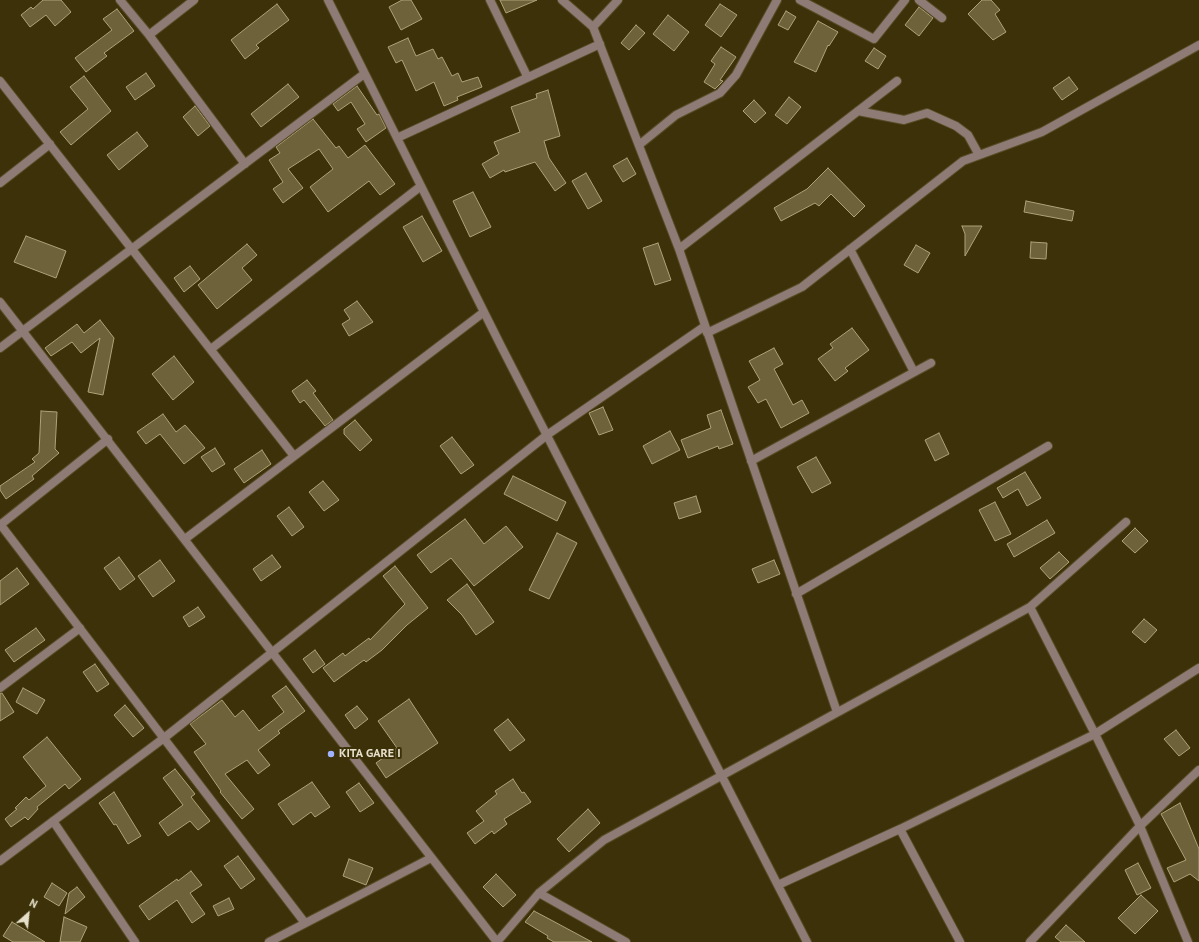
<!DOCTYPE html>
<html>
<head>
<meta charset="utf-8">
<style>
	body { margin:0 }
	#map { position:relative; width:1199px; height:942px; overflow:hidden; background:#3c3108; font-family:"PT Sans",sans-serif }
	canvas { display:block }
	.north { position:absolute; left:8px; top:894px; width:40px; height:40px; -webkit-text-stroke:3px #3c3108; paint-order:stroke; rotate:27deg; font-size:11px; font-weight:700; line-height:16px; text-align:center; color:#e6e0cb }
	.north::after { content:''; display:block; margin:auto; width:14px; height:18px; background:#e6e0cb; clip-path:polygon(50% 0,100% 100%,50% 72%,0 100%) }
</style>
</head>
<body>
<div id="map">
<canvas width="1199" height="942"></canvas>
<div class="north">N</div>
</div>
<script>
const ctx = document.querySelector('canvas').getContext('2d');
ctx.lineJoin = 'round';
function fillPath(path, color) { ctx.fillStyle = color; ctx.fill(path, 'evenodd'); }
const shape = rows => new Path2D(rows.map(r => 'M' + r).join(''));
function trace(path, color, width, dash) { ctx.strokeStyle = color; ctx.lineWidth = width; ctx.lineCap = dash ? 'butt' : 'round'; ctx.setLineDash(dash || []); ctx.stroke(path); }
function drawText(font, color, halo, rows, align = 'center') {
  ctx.font = font + ' "PT Sans",sans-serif'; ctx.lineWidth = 4; ctx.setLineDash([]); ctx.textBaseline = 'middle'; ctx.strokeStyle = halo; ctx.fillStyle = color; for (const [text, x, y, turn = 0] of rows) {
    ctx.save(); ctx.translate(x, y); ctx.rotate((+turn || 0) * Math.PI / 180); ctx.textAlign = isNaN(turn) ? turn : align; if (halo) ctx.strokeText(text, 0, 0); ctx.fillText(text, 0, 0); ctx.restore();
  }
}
const building = shape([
	[43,0,61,0,71,12,55,26,46,15,30,27,21,15,31,7,33,9,43,0],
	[402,0,411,0,422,19,401,30,389,7,402,0],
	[500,0,537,0,506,13,500,0],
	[982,0,991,0,1000,10,995,14,1006,32,993,40,968,14,982,0],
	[277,4,289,20,256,45,259,48,245,59,231,40,277,4],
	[720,4,737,15,721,37,705,25,720,4],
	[919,7,933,18,919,36,905,25,919,7],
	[117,9,134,31,104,53,107,56,86,72,75,58,112,30,103,19,117,9],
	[786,11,796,17,788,30,778,25,786,11],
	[668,15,689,32,674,51,653,34,668,15],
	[818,21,838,32,829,46,828,45,816,72,794,62,818,21],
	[636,25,645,33,629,50,621,43,636,25],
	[408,38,416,56,433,49,438,59,442,57,452,76,458,73,462,82,478,77,482,87,457,97,458,100,444,106,434,82,416,91,402,60,396,63,388,47,408,38],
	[721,47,736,57,720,80,723,81,715,89,704,82,715,64,711,61,721,47],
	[874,48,886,56,878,69,865,61,874,48],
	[146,73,155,86,135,100,126,87,146,73],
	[84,76,111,111,71,145,60,132,88,109,70,87,84,76],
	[1069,77,1078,89,1062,100,1053,88,1069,77],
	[288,84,299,97,261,127,251,114,288,84],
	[357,86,377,115,379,114,386,128,366,142,357,129,365,124,351,102,338,111,333,104,357,86],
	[548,90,560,136,544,141,549,158,566,183,555,191,535,162,505,172,504,170,490,178,482,164,499,154,494,142,520,132,511,107,537,98,536,94,548,90],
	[789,97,801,107,787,124,775,115,789,97],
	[754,100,766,113,755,123,743,111,754,100],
	[195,106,210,126,198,136,183,117,195,106],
	[313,119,336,148,339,146,348,158,365,145,395,184,380,195,369,181,328,212,310,187,333,169,319,149,288,169,303,188,283,203,273,189,283,182,269,160,280,153,276,147,313,119],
	[137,132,148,146,119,170,107,155,137,132],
	[627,158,636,174,623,182,613,166,627,158],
	[828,168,865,206,854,217,831,194,819,206,815,203,781,221,774,208,807,189,828,168],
	[586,173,602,201,588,209,572,181,586,173],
	[473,192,491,227,470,237,453,201,473,192],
	[1026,201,1074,211,1072,221,1024,212,1026,201],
	[422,216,442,251,423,262,403,227,422,216],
	[962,226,982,226,965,256,965,234,962,226],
	[26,236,66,251,56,278,14,262,26,236],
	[1031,242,1047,243,1046,259,1030,258,1031,242],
	[658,243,671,280,655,285,643,248,658,243],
	[247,244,257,255,242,268,252,280,217,309,198,285,247,244],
	[916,245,930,253,918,273,904,265,916,245],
	[190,266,200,279,184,292,174,278,190,266],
	[357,301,373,322,349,336,342,324,350,319,344,310,357,301],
	[100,320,114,338,103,395,88,392,100,338,81,353,72,342,51,356,45,348,77,324,84,333,100,320],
	[852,328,869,350,845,368,848,371,835,381,818,359,833,348,830,344,852,328],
	[774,348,783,364,774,369,793,405,802,400,809,413,781,428,766,399,758,403,748,387,760,380,749,361,774,348],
	[174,356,194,382,173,400,152,374,174,356],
	[307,380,316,391,313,393,333,420,325,426,304,400,300,403,292,391,307,380],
	[603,407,613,430,599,435,589,413,603,407],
	[721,410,733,444,719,449,718,446,688,458,681,440,711,428,707,415,721,410],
	[41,411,57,412,55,449,59,453,32,476,34,479,6,499,0,490,0,486,35,462,32,459,39,453,41,411],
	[163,414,176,432,185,425,205,448,184,464,160,434,146,444,137,432,163,414],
	[355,420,372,440,360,451,344,434,344,429,355,420],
	[670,431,680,450,652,464,643,446,670,431],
	[939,433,949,454,935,461,925,440,939,433],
	[452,437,474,465,461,474,440,446,452,437],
	[215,448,225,464,212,472,201,457,215,448],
	[262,450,271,464,244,483,234,469,262,450],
	[816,457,831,483,812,493,797,467,816,457],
	[1025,472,1041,498,1027,506,1018,489,1003,498,997,488,1025,472],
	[513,476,566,502,557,521,504,494,513,476],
	[323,481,339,500,324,511,309,492,323,481],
	[696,496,701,512,679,519,674,503,696,496],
	[995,502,1011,534,995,541,979,510,995,502],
	[289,507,304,527,292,536,277,516,289,507],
	[465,519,484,544,506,526,523,547,474,586,451,558,431,573,417,555,465,519],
	[1047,520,1055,533,1014,557,1007,544,1047,520],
	[1135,528,1148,541,1135,553,1122,541,1135,528],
	[557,533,577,543,549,599,529,590,557,533],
	[1059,552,1069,562,1050,579,1040,568,1059,552],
	[272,555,281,567,261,581,253,569,272,555],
	[119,557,135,579,120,590,104,568,119,557],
	[160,560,175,581,153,597,138,576,160,560],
	[774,560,780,574,758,583,752,569,774,560],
	[395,566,428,608,407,625,382,650,366,662,364,660,334,682,323,668,343,653,345,656,369,638,370,640,405,604,383,576,395,566],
	[17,568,29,584,0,605,0,581,17,568],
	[467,584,494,622,476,635,462,615,447,600,467,584],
	[198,607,205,617,189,627,183,617,198,607],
	[1144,619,1157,630,1145,643,1132,632,1144,619],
	[36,628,45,640,14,662,5,650,36,628],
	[315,650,325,664,313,673,303,659,315,650],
	[95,664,109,684,97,692,83,672,95,664],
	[286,686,305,711,278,731,280,733,258,750,270,765,258,774,247,760,225,774,254,809,242,819,220,792,221,791,194,752,206,744,190,724,222,700,235,717,243,710,259,731,284,712,272,696,286,686],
	[23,688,45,700,37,714,16,702,23,688],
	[0,693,2,693,14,712,0,721,0,693],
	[409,699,438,743,386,778,376,763,397,748,378,721,409,699],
	[125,705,144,728,133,737,114,715,125,705],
	[357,706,368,719,355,729,345,715,357,706],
	[508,719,525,740,510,751,494,730,508,719],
	[1176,730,1190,748,1179,756,1164,739,1176,730],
	[47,737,81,779,69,789,65,784,37,807,38,809,28,820,25,817,11,827,5,819,17,809,15,808,26,797,29,800,46,786,23,757,47,737],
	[175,769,195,794,191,797,210,821,198,830,190,821,168,836,159,823,183,805,163,778,175,769],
	[513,779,522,793,524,792,531,802,504,819,507,824,494,834,492,831,475,844,467,833,484,821,476,811,497,794,495,791,513,779],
	[312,782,330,807,315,817,311,812,293,825,278,804,312,782],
	[359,783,374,803,360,812,346,792,359,783],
	[114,792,141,836,128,844,116,824,114,825,99,803,114,792],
	[1180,803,1199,849,1199,881,1190,874,1174,882,1167,868,1186,860,1161,814,1180,803],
	[588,809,600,823,569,852,557,839,588,809],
	[238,856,255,879,241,889,224,866,238,856],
	[349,859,373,868,366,885,343,876,349,859],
	[1138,863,1151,888,1137,895,1125,870,1138,863],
	[191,871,202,885,190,893,205,914,192,923,177,900,149,920,139,906,177,879,178,881,191,871],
	[496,874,516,895,503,907,483,887,496,874],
	[52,883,67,893,59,906,44,897,52,883],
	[77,887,85,897,65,914,69,893,77,887],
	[1141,895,1158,911,1135,934,1118,918,1141,895],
	[229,898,234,909,218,916,213,906,229,898],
	[534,911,551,920,592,942,554,942,547,938,548,936,525,922,534,911],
	[64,917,87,927,80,942,60,942,64,917],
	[12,922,45,942,13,942,3,936,12,922],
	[1066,925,1085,942,1061,942,1055,937,1066,925]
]);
fillPath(building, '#6e623b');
trace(building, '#afa279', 1);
const street = shape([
	[120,0,149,35,245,164],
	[328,0,501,346,807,942],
	[490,0,527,76],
	[562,0,593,27],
	[618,0,593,27,679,249,837,712],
	[800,0,874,39,905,0],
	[919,0,942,18],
	[149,35,194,0],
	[0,81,294,456],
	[858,111,904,120,927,113,956,126,968,135,979,155],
	[397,138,600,44],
	[639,145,676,115,720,93,736,75,777,0],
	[0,183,50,144],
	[679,249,897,81],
	[850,249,914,372],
	[0,302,497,942],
	[707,333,802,287,963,161,1042,132,1199,45],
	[0,348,364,74],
	[211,349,421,186],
	[751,461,931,363],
	[0,524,305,923],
	[0,525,108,439],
	[185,539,484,312],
	[796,594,1048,446],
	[1030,607,1095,734,1140,826,1188,942],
	[0,688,80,628],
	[53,821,135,942],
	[900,829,960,942],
	[0,861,164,738,547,435,705,326],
	[778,885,900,829,1095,734,1199,668],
	[539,893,626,942],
	[269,942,431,858],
	[497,942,539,893,604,840,1030,607,1126,522],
	[1030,942,1140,826,1199,770]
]);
trace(street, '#574d27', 10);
trace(street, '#8f7b76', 8);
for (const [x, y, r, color] of [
	[331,754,4,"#a1b3fd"]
]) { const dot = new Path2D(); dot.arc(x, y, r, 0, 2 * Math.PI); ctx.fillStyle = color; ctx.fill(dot); trace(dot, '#3c3108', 1.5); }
drawText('bold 12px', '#e6e0cb', '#3c3108', [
	["KITA GARE I",339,754]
], 'left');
</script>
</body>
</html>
